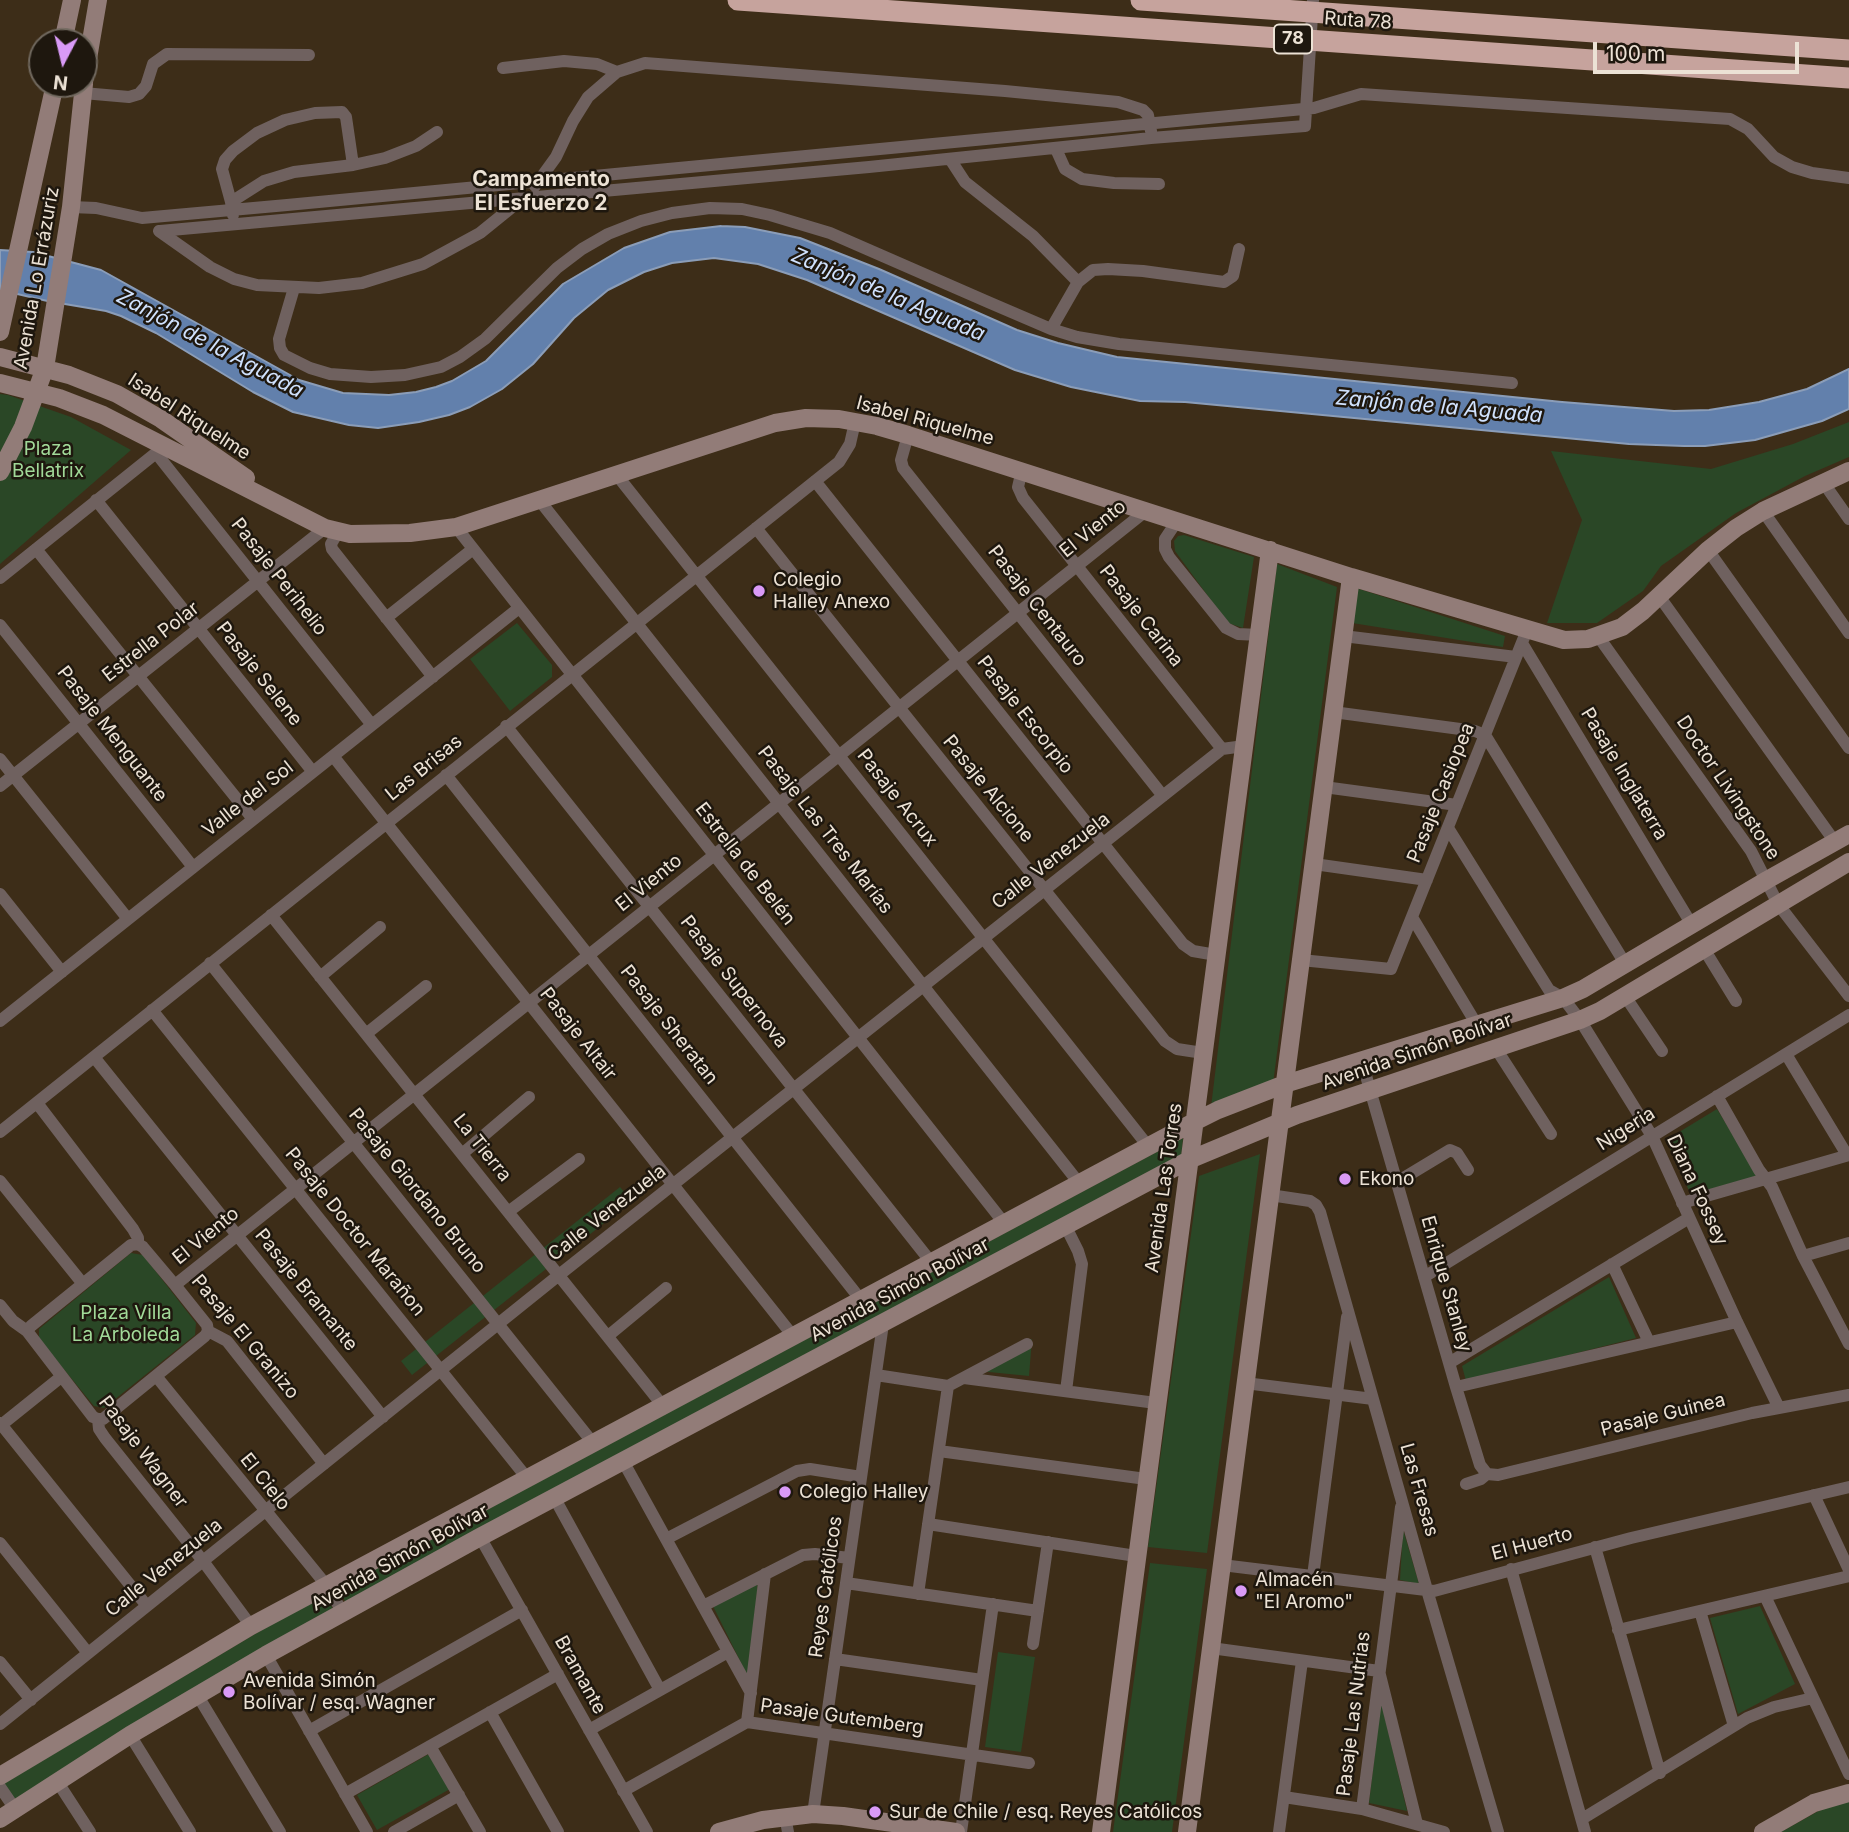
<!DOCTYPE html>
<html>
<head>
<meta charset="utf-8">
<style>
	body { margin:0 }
	#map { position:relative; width:1849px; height:1832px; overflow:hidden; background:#3d2d18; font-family:Inter,sans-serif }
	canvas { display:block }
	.north { position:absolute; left:28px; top:28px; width:70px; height:70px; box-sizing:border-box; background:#1e170e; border:2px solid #70685e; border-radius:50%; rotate:187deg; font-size:19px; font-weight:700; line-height:28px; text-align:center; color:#ece2d5 }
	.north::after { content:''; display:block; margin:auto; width:24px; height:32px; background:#d99af7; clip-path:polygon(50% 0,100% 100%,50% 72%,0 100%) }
	.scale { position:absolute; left:1593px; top:42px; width:206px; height:32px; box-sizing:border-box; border:4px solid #ece2d5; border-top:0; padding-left:9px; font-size:21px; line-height:24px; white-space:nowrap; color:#ece2d5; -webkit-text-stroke:5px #1e170e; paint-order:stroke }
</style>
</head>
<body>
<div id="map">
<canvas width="1849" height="1832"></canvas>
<div class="north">N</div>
<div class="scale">100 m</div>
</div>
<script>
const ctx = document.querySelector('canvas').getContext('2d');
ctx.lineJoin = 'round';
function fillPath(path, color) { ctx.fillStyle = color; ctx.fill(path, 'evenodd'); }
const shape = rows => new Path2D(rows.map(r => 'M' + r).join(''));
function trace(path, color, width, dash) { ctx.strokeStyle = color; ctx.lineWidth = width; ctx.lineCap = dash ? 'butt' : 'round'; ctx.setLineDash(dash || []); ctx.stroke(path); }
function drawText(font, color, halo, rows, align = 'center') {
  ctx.font = font + ' Inter,sans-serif'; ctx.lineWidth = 5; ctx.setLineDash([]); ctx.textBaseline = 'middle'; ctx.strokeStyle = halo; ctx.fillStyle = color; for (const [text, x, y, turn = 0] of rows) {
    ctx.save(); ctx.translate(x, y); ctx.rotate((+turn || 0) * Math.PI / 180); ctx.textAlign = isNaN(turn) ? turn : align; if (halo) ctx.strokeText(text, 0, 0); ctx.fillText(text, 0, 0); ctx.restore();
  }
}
fillPath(shape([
	[0,394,8,395,71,417,131,450,0,564],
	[1849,422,1849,457,1805,476,1736,513,1661,566,1643,591,1597,623,1547,623,1582,520,1551,451,1711,469,1793,444],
	[1184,535,1254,557,1243,628,1228,623,1224,618,1175,551,1174,541,1178,536],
	[1277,564,1337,587,1273,1084,1211,1107],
	[1356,588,1505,636,1503,647,1352,623],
	[517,623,552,665,552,677,510,711,470,659],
	[1717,1109,1758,1176,1691,1195,1666,1140],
	[1183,1138,1181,1158,346,1603,338,1589],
	[1260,1154,1207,1553,1148,1547,1199,1176],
	[620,1187,632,1201,412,1375,401,1361],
	[131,1253,143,1255,196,1323,195,1335,104,1408,94,1406,39,1339,39,1329],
	[1609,1277,1636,1338,1466,1381,1462,1366],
	[1032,1339,1029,1376,969,1370],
	[1403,1529,1419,1584,1400,1580],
	[1150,1563,1207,1569,1172,1832,1113,1832],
	[758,1581,749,1679,712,1604],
	[324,1593,334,1611,7,1806,3,1784],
	[1760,1606,1795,1684,1738,1714,1710,1618],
	[998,1652,1035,1657,1021,1752,985,1747],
	[1381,1701,1407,1811,1369,1803],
	[429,1754,450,1789,377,1830,357,1795],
	[1849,1801,1849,1832,1781,1832,1824,1808]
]), '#2a4726');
const water = shape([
	[721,226,745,227,800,238,879,269,1017,330,1058,343,1117,357,1562,402,1674,411,1709,410,1759,402,1807,389,1849,369,1849,409,1822,421,1755,440,1705,446,1684,446,1629,444,1185,402,1140,401,1071,387,1015,370,807,280,758,264,714,258,672,263,644,272,608,290,574,318,533,364,502,389,470,407,449,415,419,422,378,428,349,425,293,412,253,392,156,333,121,316,106,311,53,302,56,303,0,290,0,250,33,252,101,270,299,380,343,393,389,395,416,392,436,387,452,381,486,361,563,284,624,248,670,232,721,226]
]);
fillPath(water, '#6280ac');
trace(water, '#8b9db8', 2);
trace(shape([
	[503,68,564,61,597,64,617,72],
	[83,93,129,97,139,94,146,86,153,64,167,54,309,55],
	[1056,149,1065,169,1082,179,1114,183,1159,184],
	[950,159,965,182,1033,236,1078,282],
	[535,186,556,157,573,121,588,97,617,72,645,63,1005,91,1118,102,1143,110,1148,115,1151,131],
	[231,202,222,169,225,160,233,151,257,133,285,120,315,113,342,112,346,117,353,165],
	[71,207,96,208,142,218,287,205,1314,108,1361,94,1730,119,1748,129,1774,157,1792,167,1812,173,1849,178],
	[233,215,231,202,264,181,294,172,353,165,385,158,416,146,437,132],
	[159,231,210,267,234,279,257,285,319,288,362,283,423,264,480,233,522,199],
	[160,231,869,167,1151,138,1305,126,1313,0],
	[294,288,279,339,280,348,284,355,310,368,330,374,371,377,405,375,441,367,460,357,485,339,557,268,582,249,608,234,641,221,672,213,710,208,742,209,770,215,830,233,988,302,1051,329,1077,337,1119,344,1512,383],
	[1051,329,1078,282,1093,270,1108,269,1143,271,1224,282,1233,276,1239,249],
	[908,435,901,460,903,468,1163,796],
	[156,453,372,725],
	[1022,470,1018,487,1023,498,1222,749],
	[616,474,1148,1146],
	[815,481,1183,944,1193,951,1216,955],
	[1823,482,1849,519],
	[96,500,313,772],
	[540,501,1079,1183],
	[1763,511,1849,633],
	[1177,521,1165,539,1165,549,1169,557,1226,628,1238,634,1259,635],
	[456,527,1004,1223],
	[756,528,1165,1041,1177,1049,1203,1053],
	[338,532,331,544,332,549,433,677],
	[36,549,253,819],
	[1708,550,1849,748],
	[0,578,156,453,159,447],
	[1659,596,1835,842],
	[386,618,473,549],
	[0,625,193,867],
	[1343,636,1516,657],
	[1598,636,1751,851,1778,904,1849,996],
	[1522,643,1692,925],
	[1333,712,1475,731,1485,735,1626,965],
	[506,726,931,1262],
	[333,756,793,1336],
	[0,759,128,919],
	[446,775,861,1300],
	[0,786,325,528],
	[1324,787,1457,805],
	[1448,828,1549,990,1563,998,1580,1020,1652,1136,1737,1322,1779,1408],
	[1314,864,1427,880],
	[0,894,62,972],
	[271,915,663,1406],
	[1412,917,1477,1025],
	[1704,949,1736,1001],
	[1301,960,1391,969,1527,630],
	[210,963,593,1443],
	[320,977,380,927],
	[1625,996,1662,1051],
	[152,1010,527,1478],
	[0,1021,519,608],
	[366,1034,426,986],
	[1495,1047,1551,1134],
	[1786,1054,1847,1155],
	[94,1057,383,1417],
	[1362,1062,1456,1387,1480,1465,1487,1474],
	[1717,1096,1759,1170,1772,1187,1803,1256,1849,1344],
	[37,1103,133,1229,138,1238,138,1244,143,1247,175,1285,207,1325,208,1331,227,1341,324,1464],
	[0,1132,839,462,850,444,855,422],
	[462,1154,529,1097],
	[0,1181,83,1284],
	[1397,1182,1450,1150,1457,1153,1468,1170],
	[1270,1195,1310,1201,1316,1205,1320,1212,1427,1590,1498,1832],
	[1682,1203,1849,1155],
	[508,1212,579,1159],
	[1065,1225,1078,1251,1082,1264,1066,1391],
	[1803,1256,1849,1243],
	[1612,1264,1649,1342],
	[1424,1277,1849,1015],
	[175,1285,1147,510],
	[0,1305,13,1321,27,1331,93,1417,98,1419,99,1429,105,1438,203,1561,251,1626],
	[27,1331,31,1326,131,1245,138,1244],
	[608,1336,666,1288],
	[1449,1363,1689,1218],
	[876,1375,948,1386,1027,1344],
	[156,1376,327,1586,343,1613],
	[964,1378,1156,1403],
	[1245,1383,1373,1399],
	[1456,1387,1737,1322],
	[98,1419,103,1419,205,1336,208,1331],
	[0,1423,147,1606],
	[0,1426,61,1377],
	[939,1451,1146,1479],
	[623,1461,751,1693],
	[1487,1474,1498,1475,1752,1413,1849,1395],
	[1466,1484,1481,1479,1487,1474],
	[1814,1495,1849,1570],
	[554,1497,660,1690],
	[928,1524,1136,1556],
	[480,1537,647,1832],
	[666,1539,797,1471,810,1469,861,1477],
	[0,1543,88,1653],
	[1595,1547,1660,1773],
	[1222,1565,1434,1591,1631,1538,1849,1487],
	[1511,1569,1585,1832],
	[1313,1576,1347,1317],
	[846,1583,1038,1611],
	[918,1594,948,1386],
	[1765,1596,1849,1774],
	[703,1606,803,1555,815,1554,849,1558],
	[1700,1611,1734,1726],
	[1618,1630,1849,1576],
	[1033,1644,1048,1542],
	[1211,1648,1379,1671,1417,1824],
	[266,1655,367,1832],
	[835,1659,982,1680],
	[0,1662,31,1700],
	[198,1696,280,1832],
	[490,1712,558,1832],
	[747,1722,765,1574],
	[0,1724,559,1275,1222,749,1244,746],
	[589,1730,728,1652],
	[309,1731,522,1610],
	[130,1735,190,1832],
	[430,1746,480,1832],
	[57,1781,90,1832],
	[0,1787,15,1809],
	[623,1791,747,1722,1029,1763],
	[345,1794,558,1674],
	[1284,1797,1362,1809,1444,1832],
	[1362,1809,1401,1507],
	[813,1814,883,1324],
	[785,1816,788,1832],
	[1582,1819,1747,1718,1774,1707,1813,1698],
	[394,1832,459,1795],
	[961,1832,993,1604],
	[1279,1832,1302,1661]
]), '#6f615f', 12);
trace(shape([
	[63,42,72,0],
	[84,82,98,0],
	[0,332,55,84],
	[0,357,69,375,117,394,161,419,246,478],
	[0,383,59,398,103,415,325,528,350,534,410,533,456,527,775,423,806,418,839,419,877,426,908,435,1351,577,1564,640,1588,639,1622,627,1643,611,1708,550,1736,528,1763,511,1849,471],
	[0,472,23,427,45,368,71,207,84,84],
	[0,1776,251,1626,1194,1122,1218,1110,1285,1084,1563,998,1583,989,1767,880,1849,834],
	[0,1819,130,1735,266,1655,480,1537,1189,1160,1297,1115,1580,1020,1600,1011,1849,862],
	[719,1832,763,1820,813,1814,843,1816,956,1832],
	[1101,1832,1270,550],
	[1187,1832,1351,577],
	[1763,1832,1814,1803,1849,1793]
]), '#927c78', 18);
trace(shape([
	[738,0,1849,78],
	[1141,0,1849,50]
]), '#c6a39d', 21);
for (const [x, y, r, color] of [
	[759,591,7,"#d99af7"],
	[1345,1179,7,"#d99af7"],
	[785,1492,7,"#d99af7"],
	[1241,1591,7,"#d99af7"],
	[229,1692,7,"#d99af7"],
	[875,1812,7,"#d99af7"]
]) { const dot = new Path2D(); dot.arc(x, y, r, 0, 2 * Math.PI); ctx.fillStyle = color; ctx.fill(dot); trace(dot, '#1e170e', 2.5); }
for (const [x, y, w] of [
	[1293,39,38]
]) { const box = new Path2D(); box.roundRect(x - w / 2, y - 14.5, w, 29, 5); ctx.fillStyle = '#1e170e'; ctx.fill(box); trace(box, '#ece2d5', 2); }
drawText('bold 18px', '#ece2d5', null, [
	["78",1293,39]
]);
drawText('19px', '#ece2d5', '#1e170e', [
	["Ruta 78",1358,21,4],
	["Avenida Lo Errázuriz",37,278,-80],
	["Isabel Riquelme",189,417,33],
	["Isabel Riquelme",925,421,15],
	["El Viento",1093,529,-39],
	["Pasaje Perihelio",279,577,52],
	["Pasaje Centauro",1037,606,52],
	["Pasaje Carina",1141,616,52],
	["Estrella Polar",151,642,-38],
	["Pasaje Selene",259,674,52],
	["Pasaje Escorpio",1025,715,52],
	["Pasaje Menguante",112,734,52],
	["Las Brisas",424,768,-39],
	["Pasaje Inglaterra",1624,774,59],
	["Doctor Livingstone",1728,788,56],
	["Pasaje Alcione",988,789,51],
	["Pasaje Casiopea",1441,793,-68],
	["Pasaje Acrux",897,798,52],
	["Valle del Sol",248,799,-38],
	["Pasaje Las Tres Marías",825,830,52],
	["Calle Venezuela",1051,861,-38],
	["Estrella de Belén",745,864,52],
	["El Viento",649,883,-39],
	["Pasaje Supernova",734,982,52],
	["Pasaje Sheratan",669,1025,52],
	["Pasaje Altair",578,1034,52],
	["Avenida Simón Bolívar",1417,1052,-19],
	["Nigeria",1626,1129,-32],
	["La Tierra",482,1148,51],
	["Avenida Las Torres",1164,1188,-82],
	["Diana Fossey",1697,1190,65],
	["Pasaje Giordano Bruno",417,1191,51],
	["Calle Venezuela",607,1213,-38],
	["Pasaje Doctor Marañon",355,1232,51],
	["El Viento",206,1236,-39],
	["Enrique Stanley",1446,1284,74],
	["Pasaje Bramante",306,1290,51],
	["Avenida Simón Bolívar",900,1290,-28],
	["Pasaje El Granizo",245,1337,50],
	["Pasaje Guinea",1663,1415,-14],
	["Pasaje Wagner",143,1452,53],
	["El Cielo",265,1482,51],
	["Las Fresas",1419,1490,74],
	["El Huerto",1532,1544,-15],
	["Avenida Simón Bolívar",400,1558,-29],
	["Calle Venezuela",164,1568,-39],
	["Reyes Católicos",826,1587,-82],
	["Bramante",580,1675,61],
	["Pasaje Las Nutrias",1354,1714,-83],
	["Pasaje Gutemberg",842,1717,8]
]);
drawText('19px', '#a1d998', '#1e170e', [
	["Plaza",48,449],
	["Bellatrix",48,471],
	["Plaza Villa",126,1313],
	["La Arboleda",126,1335]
]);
drawText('19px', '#ece2d5', '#1e170e', [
	["Colegio",773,580],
	["Halley Anexo",773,602],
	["Ekono",1359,1179],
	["Colegio Halley",799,1492],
	["Almacén",1255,1580],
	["\"El Aromo\"",1255,1602],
	["Avenida Simón",243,1681],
	["Bolívar / esq. Wagner",243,1703],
	["Sur de Chile / esq. Reyes Católicos",889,1812]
], 'left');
drawText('bold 21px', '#ece2d5', '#1e170e', [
	["Campamento",541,180],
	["El Esfuerzo 2",541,204]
]);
drawText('italic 21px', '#d0e2fe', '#1e170e', [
	["Zanjón de la Aguada",888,295,23],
	["Zanjón de la Aguada",210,344,28],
	["Zanjón de la Aguada",1439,407,5]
]);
</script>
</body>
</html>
